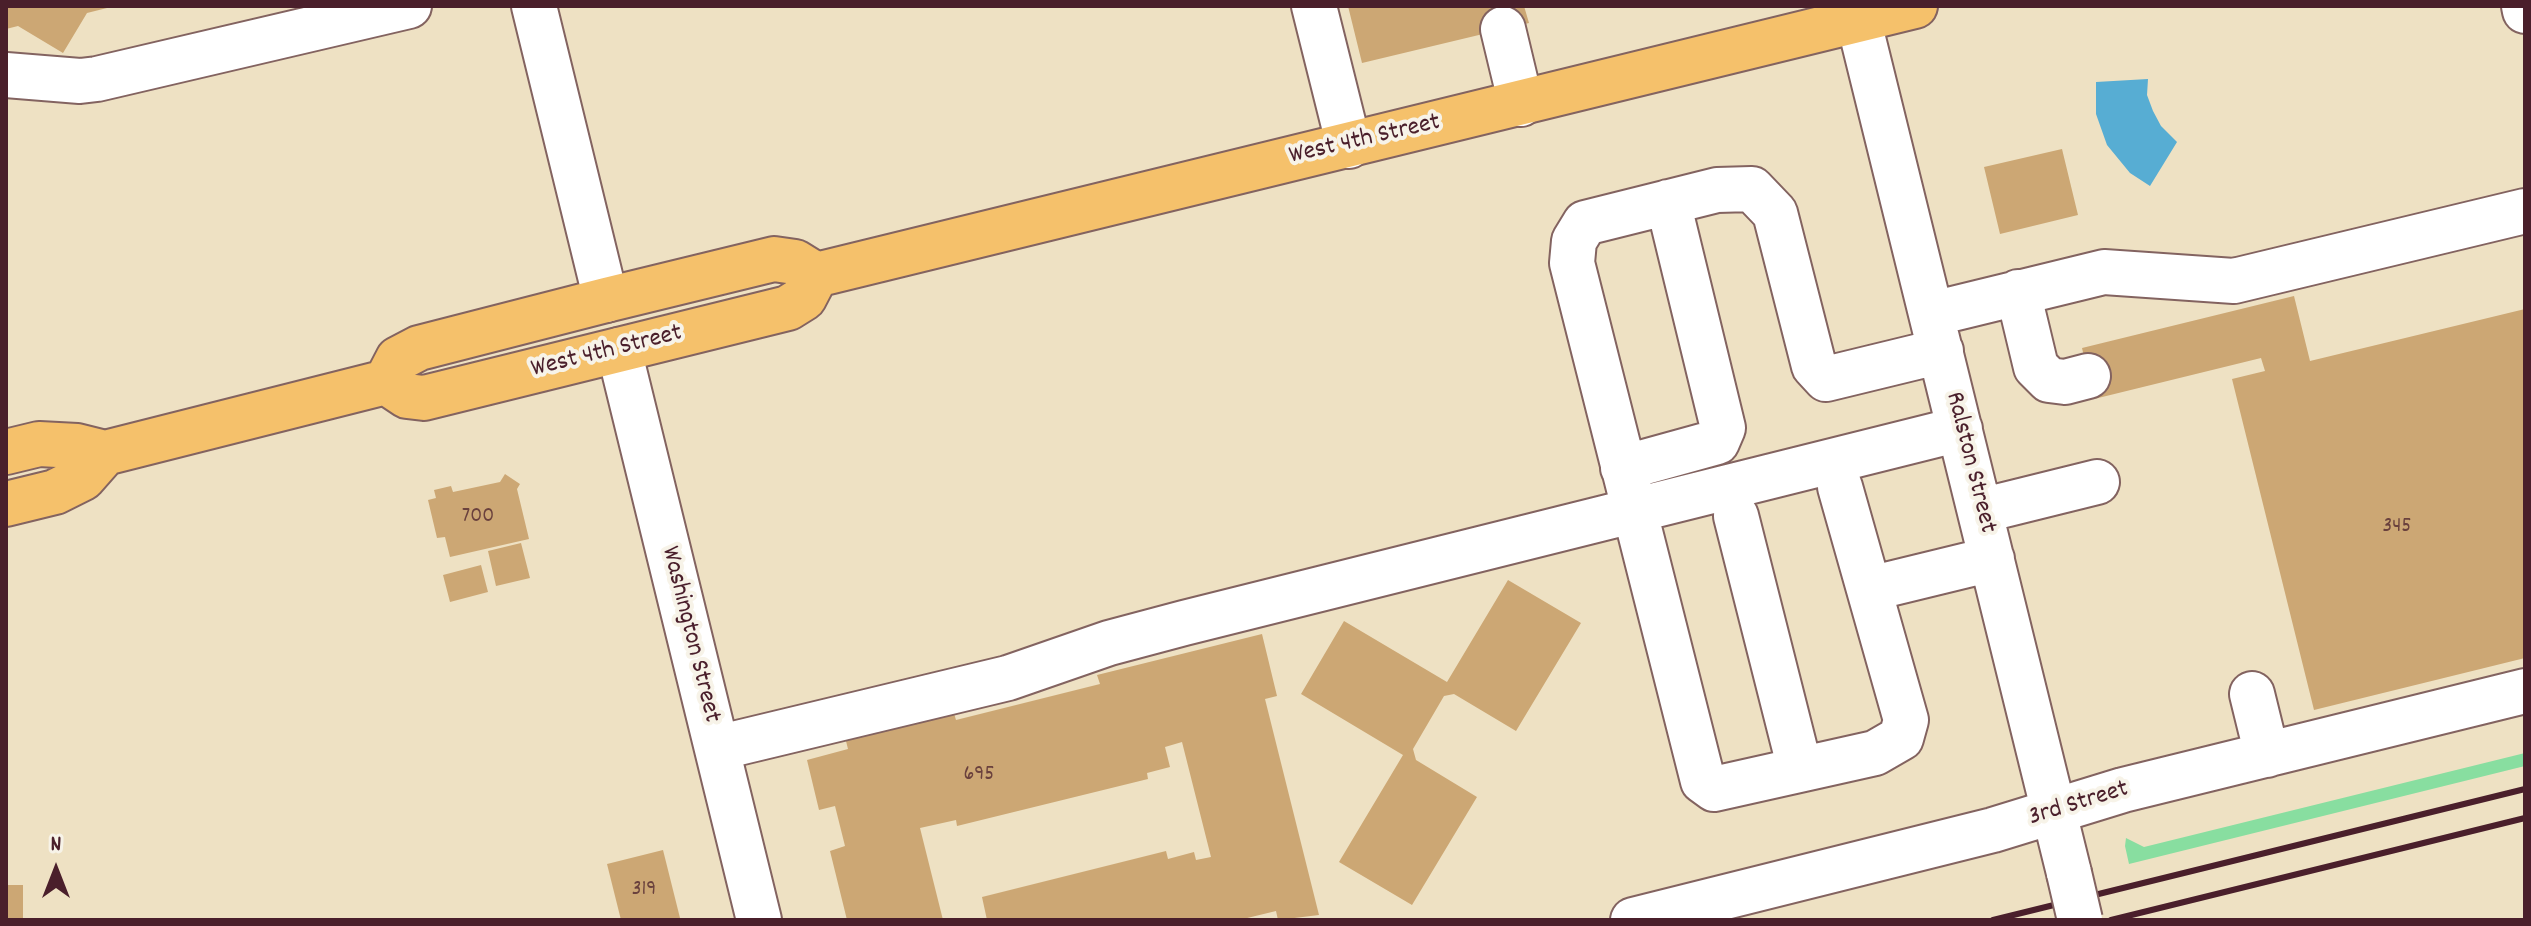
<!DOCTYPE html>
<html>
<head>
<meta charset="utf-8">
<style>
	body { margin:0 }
	#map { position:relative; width:2531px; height:926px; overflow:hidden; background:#eee1c3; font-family:Dekko,sans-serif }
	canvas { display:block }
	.frame { position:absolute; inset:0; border:8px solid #4a1f2b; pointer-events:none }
	.north { position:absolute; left:16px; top:830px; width:80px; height:80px; -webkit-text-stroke:6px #f7f3e8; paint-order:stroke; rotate:0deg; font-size:22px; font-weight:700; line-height:32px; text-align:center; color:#4a1f2b }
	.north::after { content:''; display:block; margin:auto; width:28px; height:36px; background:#4a1f2b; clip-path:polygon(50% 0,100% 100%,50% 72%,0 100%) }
</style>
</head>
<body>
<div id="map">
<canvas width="2531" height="926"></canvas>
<div class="frame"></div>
<div class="north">N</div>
</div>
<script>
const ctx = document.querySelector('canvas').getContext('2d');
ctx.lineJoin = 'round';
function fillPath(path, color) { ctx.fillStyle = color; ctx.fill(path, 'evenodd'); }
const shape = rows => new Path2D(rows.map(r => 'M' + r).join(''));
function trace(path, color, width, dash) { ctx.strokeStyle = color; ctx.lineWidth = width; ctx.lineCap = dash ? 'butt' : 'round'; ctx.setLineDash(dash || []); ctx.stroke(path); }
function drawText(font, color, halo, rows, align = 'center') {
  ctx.font = font + ' Dekko,sans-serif'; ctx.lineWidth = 8; ctx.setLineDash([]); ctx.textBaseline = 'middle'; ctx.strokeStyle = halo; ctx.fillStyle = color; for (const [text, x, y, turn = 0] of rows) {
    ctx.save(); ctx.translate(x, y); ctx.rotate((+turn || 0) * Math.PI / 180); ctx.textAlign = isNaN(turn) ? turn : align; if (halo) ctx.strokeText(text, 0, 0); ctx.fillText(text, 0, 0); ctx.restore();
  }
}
fillPath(shape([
	[2525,753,2525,766,2129,864,2125,846,2126,838,2144,847]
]), '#88dea0');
fillPath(shape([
	[2148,79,2147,95,2153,111,2161,126,2177,142,2150,186,2130,173,2107,145,2096,114,2096,82]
]), '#57add3');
fillPath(shape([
	[6,6,111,6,111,7,87,13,63,53,18,26,6,29],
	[1348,6,1524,6,1529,23,1362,63],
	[2062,149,2078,215,2000,234,1984,167],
	[2294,296,2310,361,2525,309,2525,658,2314,710,2232,379,2265,371,2261,358,2094,399,2082,348],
	[505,474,520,484,517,489,529,539,450,557,445,537,437,538,428,500,436,498,434,490,451,486,453,492,500,482],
	[521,543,530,578,496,586,488,551],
	[481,565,488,592,450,602,443,575],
	[1508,580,1581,623,1516,731,1454,694,1444,696,1413,749,1416,760,1477,797,1412,905,1339,862,1403,755,1301,694,1344,621,1447,682],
	[1262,634,1277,696,1265,699,1319,915,1278,920,1276,911,1239,920,987,920,982,897,1166,851,1168,859,1194,852,1196,860,1211,857,1182,742,1165,747,1170,767,1147,773,1148,779,957,826,956,820,920,828,943,920,847,920,830,851,845,846,835,806,819,810,807,760,848,749,845,737,953,710,956,720,1100,684,1097,675],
	[663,850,680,918,621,920,607,864],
	[6,885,23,885,23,920,6,920]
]), '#cca774');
const minor = shape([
	[534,6,606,300],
	[1314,6,1349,146],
	[1855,6,2069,873],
	[2524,6,2525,11],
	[1503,29,1521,104],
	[6,75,80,81,97,79,409,6],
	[2018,292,2036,367,2049,380,2065,382,2088,376],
	[1932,314,2104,272,2234,281,2525,211],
	[619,350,759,920],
	[1623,468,1717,442,1723,428,1668,202],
	[1840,487,1906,720,1901,738,1875,753,1714,789,1703,781,1572,263,1574,241,1585,223,1717,190,1752,189,1775,213,1814,366,1826,379,1941,351],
	[1980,511,2097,482],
	[1736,516,1800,769],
	[1869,589,1992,559],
	[2252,694,2267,755],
	[717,748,1008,678,1109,643,1184,623,1960,429],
	[1633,920,1993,830,2123,790,2525,691]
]);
const major = shape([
	[386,382,398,359,419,348,606,300,774,259,795,262,816,275,1915,6],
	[6,452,39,444,77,446,105,453,386,382,407,396,424,398,788,308,804,298,816,275],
	[6,504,55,492,83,478,105,453]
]);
trace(minor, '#836360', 48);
trace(major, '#836360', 48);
trace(minor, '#fff', 44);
trace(major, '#f5c16b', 44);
trace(shape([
	[1993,920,2525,789],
	[2111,920,2525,818]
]), '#4a1f2b', 6);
const minorBridge = shape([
	[2069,873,2080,920]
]);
trace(minorBridge, '#836360', 48, []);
trace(minorBridge, '#fff', 44);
drawText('22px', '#6a413d', null, [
	["700",478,518],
	["345",2397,528],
	["695",979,776],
	["319",644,891]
]);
drawText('26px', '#4a1f2b', '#f7f3e8', [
	["West 4th Street",1365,141,-13],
	["West 4th Street",607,353,-14],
	["Ralston Street",1969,463,76],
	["Washington Street",689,635,76],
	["3rd Street",2079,805,-17]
]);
</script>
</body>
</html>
